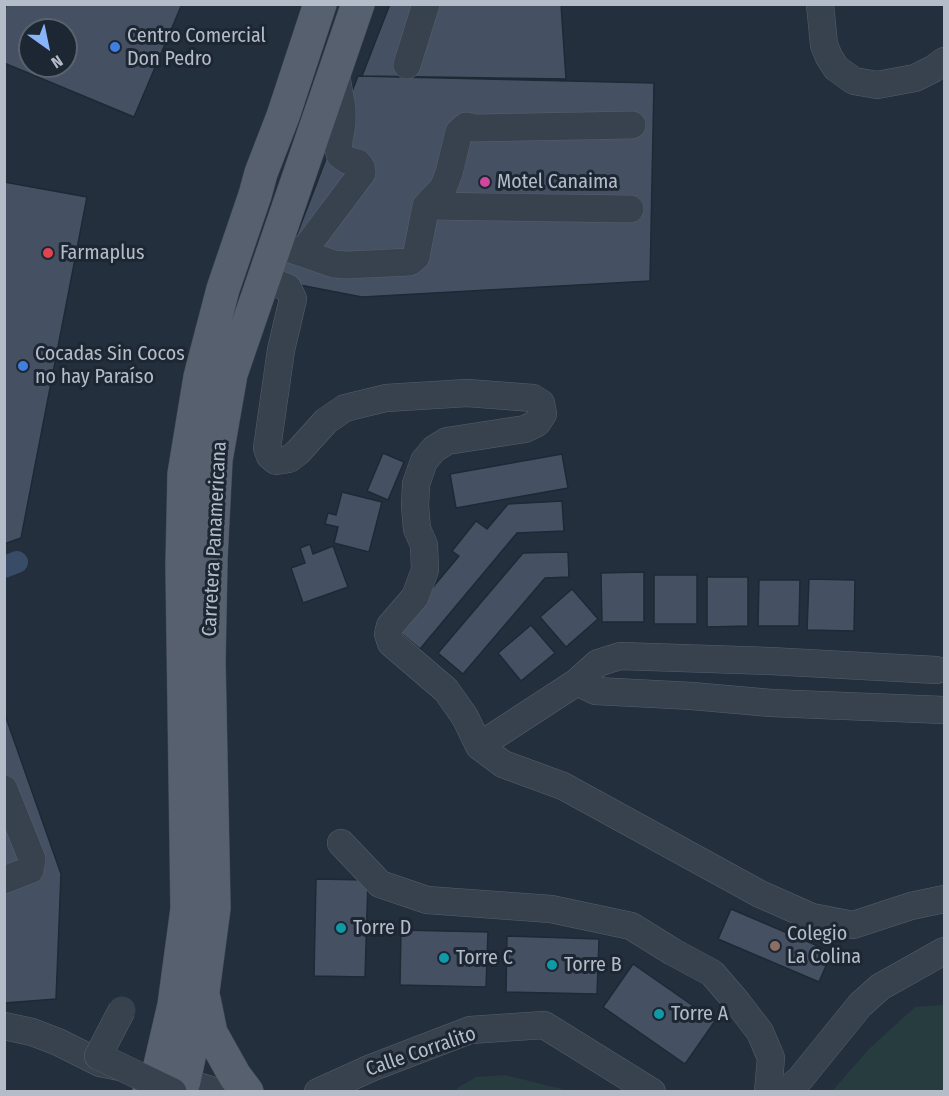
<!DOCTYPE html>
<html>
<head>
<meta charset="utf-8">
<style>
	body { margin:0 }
	#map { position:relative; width:949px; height:1096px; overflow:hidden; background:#242f3e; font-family:"Fira Sans Condensed",sans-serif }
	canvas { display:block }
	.frame { position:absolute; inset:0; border:6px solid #b4bcc9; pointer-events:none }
	.north { position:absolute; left:18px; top:18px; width:60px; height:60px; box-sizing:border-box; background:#1d2633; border:2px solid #59626f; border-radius:50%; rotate:147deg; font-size:16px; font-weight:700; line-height:24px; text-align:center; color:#b4bcc9 }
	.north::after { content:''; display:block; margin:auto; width:21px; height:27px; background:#8ab4f8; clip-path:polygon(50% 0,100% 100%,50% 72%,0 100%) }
</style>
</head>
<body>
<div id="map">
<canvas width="949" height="1096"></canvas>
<div class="frame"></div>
<div class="north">N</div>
</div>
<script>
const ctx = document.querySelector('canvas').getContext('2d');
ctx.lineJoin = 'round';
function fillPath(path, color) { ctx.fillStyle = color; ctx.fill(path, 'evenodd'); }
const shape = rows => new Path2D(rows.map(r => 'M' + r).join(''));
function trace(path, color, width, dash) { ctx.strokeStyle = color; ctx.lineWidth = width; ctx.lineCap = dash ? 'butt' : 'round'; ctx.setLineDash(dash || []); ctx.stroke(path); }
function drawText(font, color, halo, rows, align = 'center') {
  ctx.font = font + ' "Fira Sans Condensed",sans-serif'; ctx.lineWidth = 6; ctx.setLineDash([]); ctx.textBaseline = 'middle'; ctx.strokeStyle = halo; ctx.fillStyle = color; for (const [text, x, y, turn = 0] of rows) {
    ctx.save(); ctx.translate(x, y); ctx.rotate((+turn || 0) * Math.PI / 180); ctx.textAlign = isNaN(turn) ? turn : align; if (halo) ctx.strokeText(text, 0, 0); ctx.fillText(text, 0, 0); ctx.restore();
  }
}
fillPath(shape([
	[944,1005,944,1091,832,1091,870,1048,915,1007],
	[505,1075,562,1089,566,1091,459,1092,457,1088,476,1077]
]), '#263c3f');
trace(shape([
	[4,567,17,562]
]), '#394c67', 22);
const building = shape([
	[7,4,182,4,134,117,4,63,4,11,7,4],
	[30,30,66,30,66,66,30,66,30,30],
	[390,4,561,4,566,79,362,76,390,4],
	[358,76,654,83,650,281,362,297,279,281,358,76],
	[4,182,87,197,21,538,4,544,4,182],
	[383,453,404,462,388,500,367,491,383,453],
	[562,454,568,488,456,508,450,474,562,454],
	[342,492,382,502,369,552,334,543,338,527,325,524,328,513,336,515,342,492],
	[562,501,564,531,517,533,420,649,397,630,459,556,452,551,476,521,487,529,508,504,562,501],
	[310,544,313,554,333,546,348,587,303,603,291,568,305,563,300,548,310,544],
	[568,552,569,577,545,578,463,674,438,653,523,553,568,552],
	[644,572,644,622,602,622,601,573,644,572],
	[654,575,697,575,697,624,654,624,654,575],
	[707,577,748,577,748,626,707,627,707,577],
	[809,579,855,580,854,631,807,630,809,579],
	[759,580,800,580,799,626,758,626,759,580],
	[572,589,598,619,566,647,540,617,572,589],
	[531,625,555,653,521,681,498,653,531,625],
	[4,712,61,874,56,999,4,1003,4,712],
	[316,879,368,880,365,977,314,976,316,879],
	[731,909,832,952,819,982,718,939,731,909],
	[401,930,488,932,486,987,400,985,401,930],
	[507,936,599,939,597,994,506,992,507,936],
	[633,964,715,1021,685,1064,603,1007,633,964]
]);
fillPath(building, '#455162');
trace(building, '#1f2835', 1.5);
const minor = shape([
	[820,4,824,45,829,57,836,68,854,81,877,85,915,78,933,69,944,61],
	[407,65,426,4],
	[426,206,630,209],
	[276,244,334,264,347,265,410,262,416,257,426,206,443,188,449,173,459,132,466,126,475,128,632,125],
	[302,253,362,173,361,167,358,163,347,160,340,155,338,147,342,124,342,108,335,70],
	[264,278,288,288,293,299,281,350,267,448,270,456,276,461,289,459,298,452,326,421,345,408,386,398,467,393,533,398,541,403,543,414,537,423,525,429,447,441,434,449,424,461,416,484,415,506,417,529,424,545,425,570,415,597,390,626,388,634,391,643,446,690,465,717,479,746,503,764,563,786,760,894,812,917,853,925,911,906,944,899],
	[577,682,596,691,692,696,771,703,944,710],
	[479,746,577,682,598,663,620,656,770,661,936,670],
	[4,789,32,859,30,870,4,880],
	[341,843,380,884,427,900,551,909,631,926,673,952,712,973,737,1002,760,1032,771,1058,768,1092],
	[4,1026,32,1032,58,1042,100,1063,120,1067],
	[164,1076,217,1092],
	[318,1092,371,1068,470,1030,544,1025,652,1092],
	[784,1092,800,1079,860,1005,880,987,944,951]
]);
const major = shape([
	[204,999,211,1033,235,1076,247,1092],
	[149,1092,158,1074,174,1005,187,909,182,566,184,474,200,377,223,289,255,195,261,173,283,116,320,4],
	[180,1092,184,1081,203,991,214,908,209,661,211,558,216,460,231,374,358,4]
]);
trace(minor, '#565f6c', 28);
trace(major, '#414a57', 34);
trace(minor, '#38414e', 27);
trace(major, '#56606e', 33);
const minorBridge = shape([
	[122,1010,98,1056,173,1092]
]);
trace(minorBridge, '#565f6c', 28, []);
trace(minorBridge, '#38414e', 27);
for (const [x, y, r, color] of [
	[115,47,6,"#3f7fe0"],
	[485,182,6,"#d1479c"],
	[48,253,6,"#e0444e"],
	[23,366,6,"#3f7fe0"],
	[341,928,6,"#0f9aa8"],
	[775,946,6,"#8d6e63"],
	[444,958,6,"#0f9aa8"],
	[552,965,6,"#0f9aa8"],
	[659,1014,6,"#0f9aa8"]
]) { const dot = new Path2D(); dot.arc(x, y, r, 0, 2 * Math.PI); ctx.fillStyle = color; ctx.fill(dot); trace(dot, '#1d2633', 2); }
drawText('20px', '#b4bcc9', '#1d2633', [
	["Centro Comercial",127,36],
	["Don Pedro",127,59],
	["Motel Canaima",497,182],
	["Farmaplus",60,253],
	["Cocadas Sin Cocos",35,354],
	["no hay Paraíso",35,377],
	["Torre D",353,928],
	["Colegio",787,934],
	["La Colina",787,957],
	["Torre C",456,958],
	["Torre B",564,965],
	["Torre A",671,1014]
], 'left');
drawText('20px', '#b4bcc9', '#1d2633', [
	["Carretera Panamericana",215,539,-87],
	["Calle Corralito",421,1052,-19]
]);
</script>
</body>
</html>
